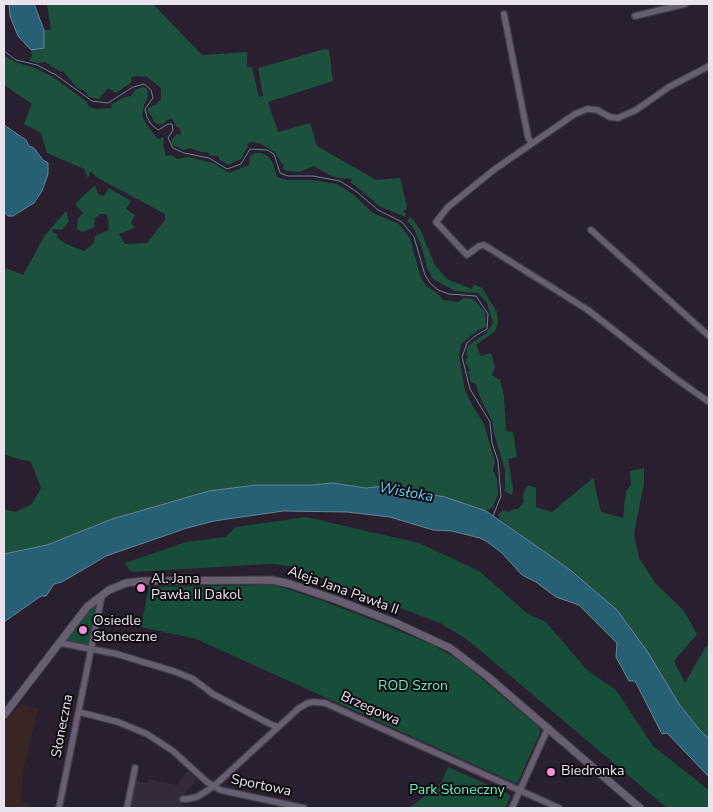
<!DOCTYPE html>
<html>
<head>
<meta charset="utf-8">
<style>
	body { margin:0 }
	#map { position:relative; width:713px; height:812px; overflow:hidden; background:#291f2e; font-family:"Nunito Sans",sans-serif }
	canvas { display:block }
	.frame { position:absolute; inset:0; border:5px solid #eae3ee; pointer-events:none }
</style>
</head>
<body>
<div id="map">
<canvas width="713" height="812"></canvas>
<div class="frame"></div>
</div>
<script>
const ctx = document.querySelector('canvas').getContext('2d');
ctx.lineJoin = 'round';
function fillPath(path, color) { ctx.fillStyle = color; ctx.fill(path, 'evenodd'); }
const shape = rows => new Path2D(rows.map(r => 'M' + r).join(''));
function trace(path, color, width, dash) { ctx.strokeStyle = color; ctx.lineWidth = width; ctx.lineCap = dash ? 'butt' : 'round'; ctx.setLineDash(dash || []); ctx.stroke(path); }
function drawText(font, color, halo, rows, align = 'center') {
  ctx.font = font + ' "Nunito Sans",sans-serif'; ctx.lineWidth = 4; ctx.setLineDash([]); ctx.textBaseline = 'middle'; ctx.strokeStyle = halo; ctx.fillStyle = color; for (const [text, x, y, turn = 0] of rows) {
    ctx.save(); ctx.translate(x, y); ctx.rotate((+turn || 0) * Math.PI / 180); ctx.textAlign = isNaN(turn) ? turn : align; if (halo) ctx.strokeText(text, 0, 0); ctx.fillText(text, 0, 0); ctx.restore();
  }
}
fillPath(shape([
	[188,771,197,780,183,796,181,804,192,808,131,808,136,781,147,783,148,779,177,785]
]), '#352a39');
fillPath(shape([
	[21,705,38,709,24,768,21,801,29,803,28,808,4,808,4,721]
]), '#382523');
fillPath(shape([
	[306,517,419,543,479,571,528,614,546,622,587,670,616,690,653,746,709,790,709,808,667,808,469,641,440,623,290,566,271,564,131,572,125,563,186,542,225,537,236,527],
	[271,585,281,587,323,601,383,624,435,646,462,662,539,727,540,733,517,784,196,639,141,627,149,587],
	[94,605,96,606,89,643,87,645,67,641,66,639],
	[448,767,511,795,505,808,409,808,441,783]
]), '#164e39');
fillPath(shape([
	[47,4,153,4,202,55,247,52,247,67,252,67,259,97,263,96,258,68,325,49,329,50,333,81,268,102,278,132,310,123,317,146,376,180,400,178,407,206,406,210,403,210,406,214,405,217,379,206,362,191,350,182,352,180,350,178,345,179,331,176,314,166,300,172,287,171,283,169,284,165,280,162,276,153,259,143,251,142,247,144,248,146,241,159,228,165,220,160,218,156,210,156,208,152,201,152,190,148,184,150,173,145,171,140,177,134,181,135,180,128,177,127,172,119,167,120,164,123,159,125,153,121,152,117,148,112,148,108,155,105,161,99,161,88,147,77,138,76,131,77,132,82,116,93,108,88,99,99,89,97,85,91,77,88,63,71,61,72,45,62,39,63,29,61,32,56,31,50,44,47,44,30,51,30],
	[4,55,15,62,35,68,53,77,87,102,88,106,95,109,111,108,112,104,125,97,131,96,135,90,143,87,147,89,148,96,144,105,142,115,146,124,158,139,164,137,163,145,166,156,171,155,177,159,189,157,213,163,229,173,249,165,250,156,255,153,262,153,268,156,273,163,277,177,287,180,313,180,337,184,354,195,373,213,399,224,410,238,420,275,426,286,437,293,443,300,458,302,463,298,473,299,485,312,486,327,478,330,461,344,459,355,465,390,472,405,484,424,495,462,493,470,497,479,498,494,493,507,486,511,445,497,385,486,366,488,332,483,313,485,256,485,172,501,112,519,47,545,4,554,4,509,16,512,32,504,41,488,31,462,15,458,4,454,4,273,6,268,23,275,45,235,66,211,69,221,62,230,53,229,52,232,57,234,57,237,66,244,84,251,94,243,95,236,109,230,108,218,106,214,100,214,95,218,94,227,83,232,77,229,78,218,83,213,75,204,95,185,98,194,104,196,109,188,131,201,126,209,135,215,131,222,134,228,119,234,125,244,147,243,165,220,165,214,96,177,91,171,88,178,84,169,47,153,41,133,24,124,32,104,4,85],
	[411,217,420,229,435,265,447,279,472,289,474,284,482,288,497,312,498,324,494,332,476,345,481,356,491,353,495,367,492,375,500,380,504,396,506,431,513,432,517,457,508,459,513,489,512,495,505,491,505,470,494,433,492,421,480,397,476,384,471,382,468,372,470,370,465,362,468,356,466,354,468,346,486,333,493,323,487,303,478,293,455,291,433,279,427,268,422,248,415,231,407,220],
	[644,468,644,483,634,534,639,558,656,584,684,611,697,634,674,661,685,683,706,646,709,645,709,739,698,728,679,704,647,651,617,610,569,569,500,520,498,515,503,510,509,512,513,509,518,509,524,502,523,494,528,485,536,488,536,507,552,512,593,478,601,512,623,518,626,491,631,485,630,471]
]), '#1c523d');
const water = shape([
	[9,4,34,4,44,30,44,48,31,50,18,36,10,16,9,4],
	[4,125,26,140,29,146,34,148,43,160,48,163,48,174,42,191,34,203,13,216,8,216,4,212,4,125],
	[332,483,366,488,385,486,445,497,486,511,569,569,617,610,647,651,679,704,698,728,709,739,709,777,667,733,662,734,635,681,629,681,616,657,617,643,579,605,556,597,536,582,522,575,502,553,489,543,480,538,452,531,433,530,390,517,347,512,283,511,214,521,187,528,106,556,62,582,54,584,46,596,41,596,4,622,4,554,47,545,112,519,209,491,256,485,313,485,332,483]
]);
fillPath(water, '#275f75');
trace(water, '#628799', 1);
trace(shape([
	[4,51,16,60,37,65,56,75,92,101,108,103,133,87,144,84,151,90,153,98,145,109,147,117,151,124,158,130,168,124,172,124,173,130,168,138,173,148,184,153,209,158,227,169,241,164,250,149,267,150,274,154,280,173,288,176,313,176,340,181,357,192,378,210,402,222,414,237,425,275,430,283,438,290,449,294,476,296,488,314,487,329,475,336,467,343,462,357,470,389,490,422,492,443,498,461,501,496,493,516]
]), '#628799', 1);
const minor = shape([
	[504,14,528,137,531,143],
	[635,16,685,4],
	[709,66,669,87,636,110,618,118,610,117,597,110,587,109,575,114,495,169,448,207,436,222,467,255,479,246,484,245,588,310,675,378,709,402],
	[591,230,709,336],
	[60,643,117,654,176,672,193,679,213,694,270,724,278,727],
	[79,712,118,722,147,734,173,751,207,782,220,790,304,808],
	[183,799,187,799,197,797,213,787,299,708,308,703,314,702,325,703,559,808],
	[59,808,102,595],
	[127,808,135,768],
	[512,808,548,728]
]);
const tertiary = shape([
	[4,715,87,607,109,590,126,583,143,581,272,580,290,584,337,600,396,623,450,648,487,676,640,808]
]);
trace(minor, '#453d4a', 8);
trace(tertiary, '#453d4a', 9);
trace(minor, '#695e6f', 5.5);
trace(tertiary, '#695e6f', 7);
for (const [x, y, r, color] of [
	[141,588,5,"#f291d6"],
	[83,630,5,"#f291d6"],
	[551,772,5,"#f291d6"]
]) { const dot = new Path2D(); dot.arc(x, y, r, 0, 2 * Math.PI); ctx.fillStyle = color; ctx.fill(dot); trace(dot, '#0f0b11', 2); }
drawText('14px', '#eae3ee', '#0f0b11', [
	["Al. Jana",151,580],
	["Pawła II Dakol",151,596],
	["Osiedle",93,622],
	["Słoneczne",93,638],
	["Biedronka",561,772]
], 'left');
drawText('14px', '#eae3ee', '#0f0b11', [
	["Aleja Jana Pawła II",343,591,20],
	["Brzegowa",370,709,24],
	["Słoneczna",63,726,-79],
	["Sportowa",261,786,12]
]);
drawText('14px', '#6bf2bc', '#0f0b11', [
	["ROD Szron",413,687],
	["Park Słoneczny",457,791]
]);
drawText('italic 15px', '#66d0fa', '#0f0b11', [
	["Wisłoka",406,493,10]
]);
</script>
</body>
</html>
